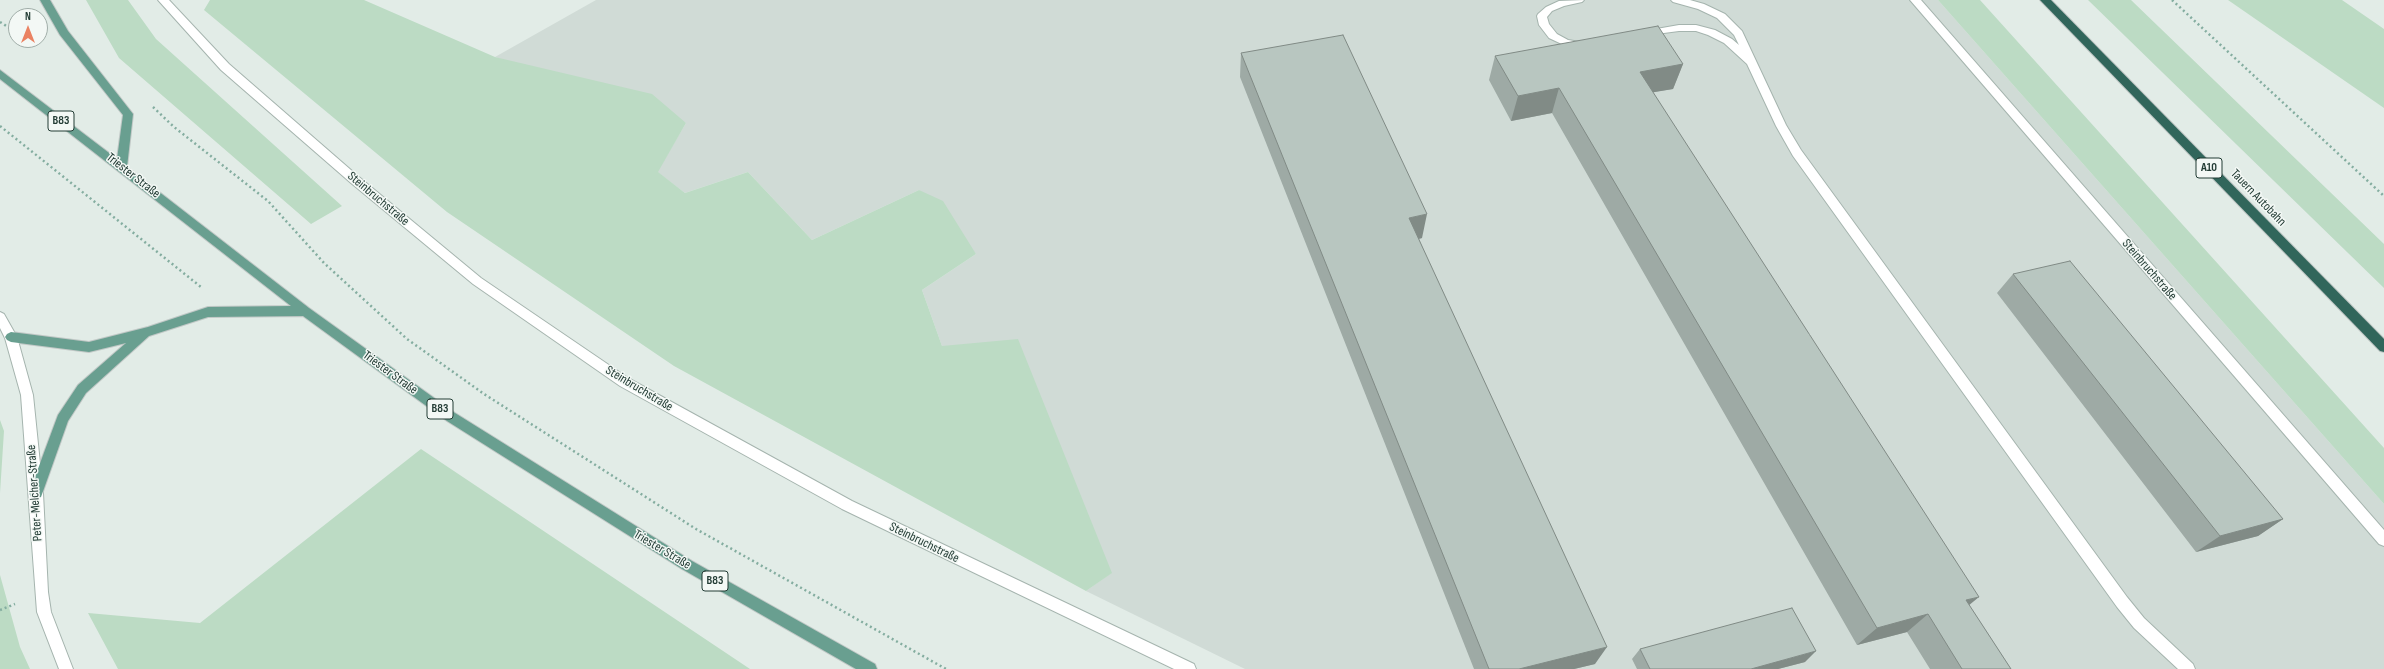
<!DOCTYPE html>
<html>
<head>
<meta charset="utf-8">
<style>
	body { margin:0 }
	#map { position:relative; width:2384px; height:669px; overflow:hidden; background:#e2ece7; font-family:"Sofia Sans Condensed",sans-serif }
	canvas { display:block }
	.north { position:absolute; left:8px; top:8px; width:40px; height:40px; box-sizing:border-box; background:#f3f8f5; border:1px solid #a0ada8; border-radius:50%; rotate:0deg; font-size:11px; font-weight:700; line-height:16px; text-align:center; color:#233c35 }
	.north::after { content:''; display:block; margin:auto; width:14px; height:18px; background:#ea8262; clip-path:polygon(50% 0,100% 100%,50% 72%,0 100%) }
</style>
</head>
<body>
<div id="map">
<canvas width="2384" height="669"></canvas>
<div class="north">N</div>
</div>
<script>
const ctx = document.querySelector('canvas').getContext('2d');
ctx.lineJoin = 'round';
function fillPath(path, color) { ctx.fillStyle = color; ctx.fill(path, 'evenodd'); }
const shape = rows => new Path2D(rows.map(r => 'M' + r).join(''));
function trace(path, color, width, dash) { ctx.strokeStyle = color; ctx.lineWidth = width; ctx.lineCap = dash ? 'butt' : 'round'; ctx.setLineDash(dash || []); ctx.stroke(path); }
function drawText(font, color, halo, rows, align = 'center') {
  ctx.font = font + ' "Sofia Sans Condensed",sans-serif'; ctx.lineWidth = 3; ctx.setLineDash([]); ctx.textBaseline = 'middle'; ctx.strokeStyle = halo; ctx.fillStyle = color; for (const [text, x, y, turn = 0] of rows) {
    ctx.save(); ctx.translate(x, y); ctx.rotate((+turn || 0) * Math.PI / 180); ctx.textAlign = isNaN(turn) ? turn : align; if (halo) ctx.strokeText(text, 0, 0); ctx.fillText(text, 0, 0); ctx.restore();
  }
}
fillPath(shape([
	[596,0,1938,0,2384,504,2384,669,1245,669,1086,591,1111,573,942,346,922,290,976,254,919,190,812,240,748,172,685,193,657,172,686,123,495,57]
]), '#d0dbd6');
fillPath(shape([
	[86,0,128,0,156,39,342,206,311,224,119,58],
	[210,0,364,0,495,57,652,94,686,123,658,172,685,193,748,172,812,240,919,190,943,201,976,254,922,290,942,346,1018,339,1112,573,1086,591,674,366,447,212,204,10],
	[1938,0,1980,0,2384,448,2384,504],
	[2088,0,2131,0,2384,244,2384,288],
	[2228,0,2342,0,2384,29,2384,108],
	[0,420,4,431,0,493],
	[421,449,750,669,118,669,88,613,200,623],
	[0,575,20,647,30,669,0,669]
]), '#bcdbc4');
const lane = shape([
	[1584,0,1582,2,1564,6,1552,11,1547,17,1549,24,1557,34,1568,40,1586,43,1586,47,1566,46,1549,38,1539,25,1537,16,1538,14,1546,7,1559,1,1584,0],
	[1671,0,1690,0,1704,4,1725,14,1742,31,1786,125,1801,150,2127,597,2144,618,2193,664,2195,669,2178,669,2134,628,2117,607,1793,156,1776,126,1747,64,1724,43,1708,35,1696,31,1679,31,1641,36,1640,34,1645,31,1679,25,1696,25,1715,30,1732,39,1739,45,1734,35,1717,18,1698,9,1673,2,1671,0],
	[1910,0,1921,0,2384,530,2384,546,2379,544,1910,0]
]);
const street = shape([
	[158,0,169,0,229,64,359,177,481,278,628,378,852,501,1194,664,1196,669,1174,669,842,509,620,386,473,284,351,183,221,70,158,0],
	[0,312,4,314,17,337,33,395,43,493,48,592,51,612,73,669,59,669,37,612,21,395,5,338,0,328,0,312]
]);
const primary = shape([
	[40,0,50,0,68,31,133,114,127,167,309,308,455,413,692,561,875,664,877,669,856,669,682,569,447,421,303,316,208,317,149,336,86,393,68,421,41,497,36,499,31,497,29,493,58,415,78,385,126,343,89,352,11,342,7,340,5,337,7,334,11,332,89,342,148,327,208,307,291,306,0,79,0,70,117,159,123,115,60,35,40,0]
]);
const highway = shape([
	[2040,0,2051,0,2384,339,2384,352,2380,351,2040,0]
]);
trace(lane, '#a5b4ae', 2);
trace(street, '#a5b4ae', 2);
trace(primary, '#c1c8c6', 2);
trace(highway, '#c1c8c6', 2);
trace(shape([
	[2172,0,2384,196],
	[0,22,16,32],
	[153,107,174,127,268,201,324,263,407,339,484,394,696,529,946,669],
	[0,126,201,287],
	[0,610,15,604]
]), '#84ada0', 2.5, [2, 3]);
fillPath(lane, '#fff');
fillPath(street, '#fff');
fillPath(primary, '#699f90');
fillPath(highway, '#31665b');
fillPath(shape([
	[1241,53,1422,238,1419,239,1595,664,1574,669,1474,669,1240,77],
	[1495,56,1683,64,1673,89,1653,92,1969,605,2011,669,1930,669,1907,632,1857,645,1552,113,1511,121,1489,80],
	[2013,274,2283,519,2258,536,2196,552,1997,293],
	[1640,649,1805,662,1778,669,1637,669,1632,659]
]), '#9eaaa5');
fillPath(shape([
	[1683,64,1673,89,1631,96,1640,72],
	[1559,88,1552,113,1511,121,1518,96],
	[1427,214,1422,238,1404,242,1409,218],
	[2283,519,2258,536,2196,552,2220,536],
	[1979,597,1957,615,1966,600],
	[1928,614,1907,632,1857,645,1877,628],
	[1607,647,1595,664,1574,669,1519,669],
	[1816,651,1805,662,1778,669,1751,669]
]), '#818b86');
const building = shape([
	[1658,26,1683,64,1640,72,1979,597,1966,600,2011,669,1962,669,1928,614,1877,628,1559,88,1518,96,1495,56,1658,26],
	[1343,35,1427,214,1409,218,1607,647,1519,669,1489,669,1241,53,1343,35],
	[2070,261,2283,519,2220,536,2013,274,2070,261],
	[1792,608,1816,651,1751,669,1650,669,1640,649,1792,608]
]);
fillPath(building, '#b8c6c0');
trace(building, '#818b86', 1);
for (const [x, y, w] of [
	[61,121,26],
	[2209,168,26],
	[440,409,26],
	[715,581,26]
]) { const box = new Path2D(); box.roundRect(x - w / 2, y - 10, w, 20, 3); ctx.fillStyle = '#f3f8f5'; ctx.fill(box); trace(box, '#233c35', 1); }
drawText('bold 12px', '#233c35', null, [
	["B83",61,121],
	["A10",2209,168],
	["B83",440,409],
	["B83",715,581]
]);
drawText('13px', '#233c35', '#f3f8f5', [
	["Triester Straße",133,176,38],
	["Tauern Autobahn",2258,198,46],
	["Steinbruchstraße",378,199,40],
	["Steinbruchstraße",2149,270,49],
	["Triester Straße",390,373,36],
	["Steinbruchstraße",639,389,31],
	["Peter-Melcher-Straße",35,493,-94],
	["Steinbruchstraße",924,543,26],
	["Triester Straße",662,550,31]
]);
</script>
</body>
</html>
